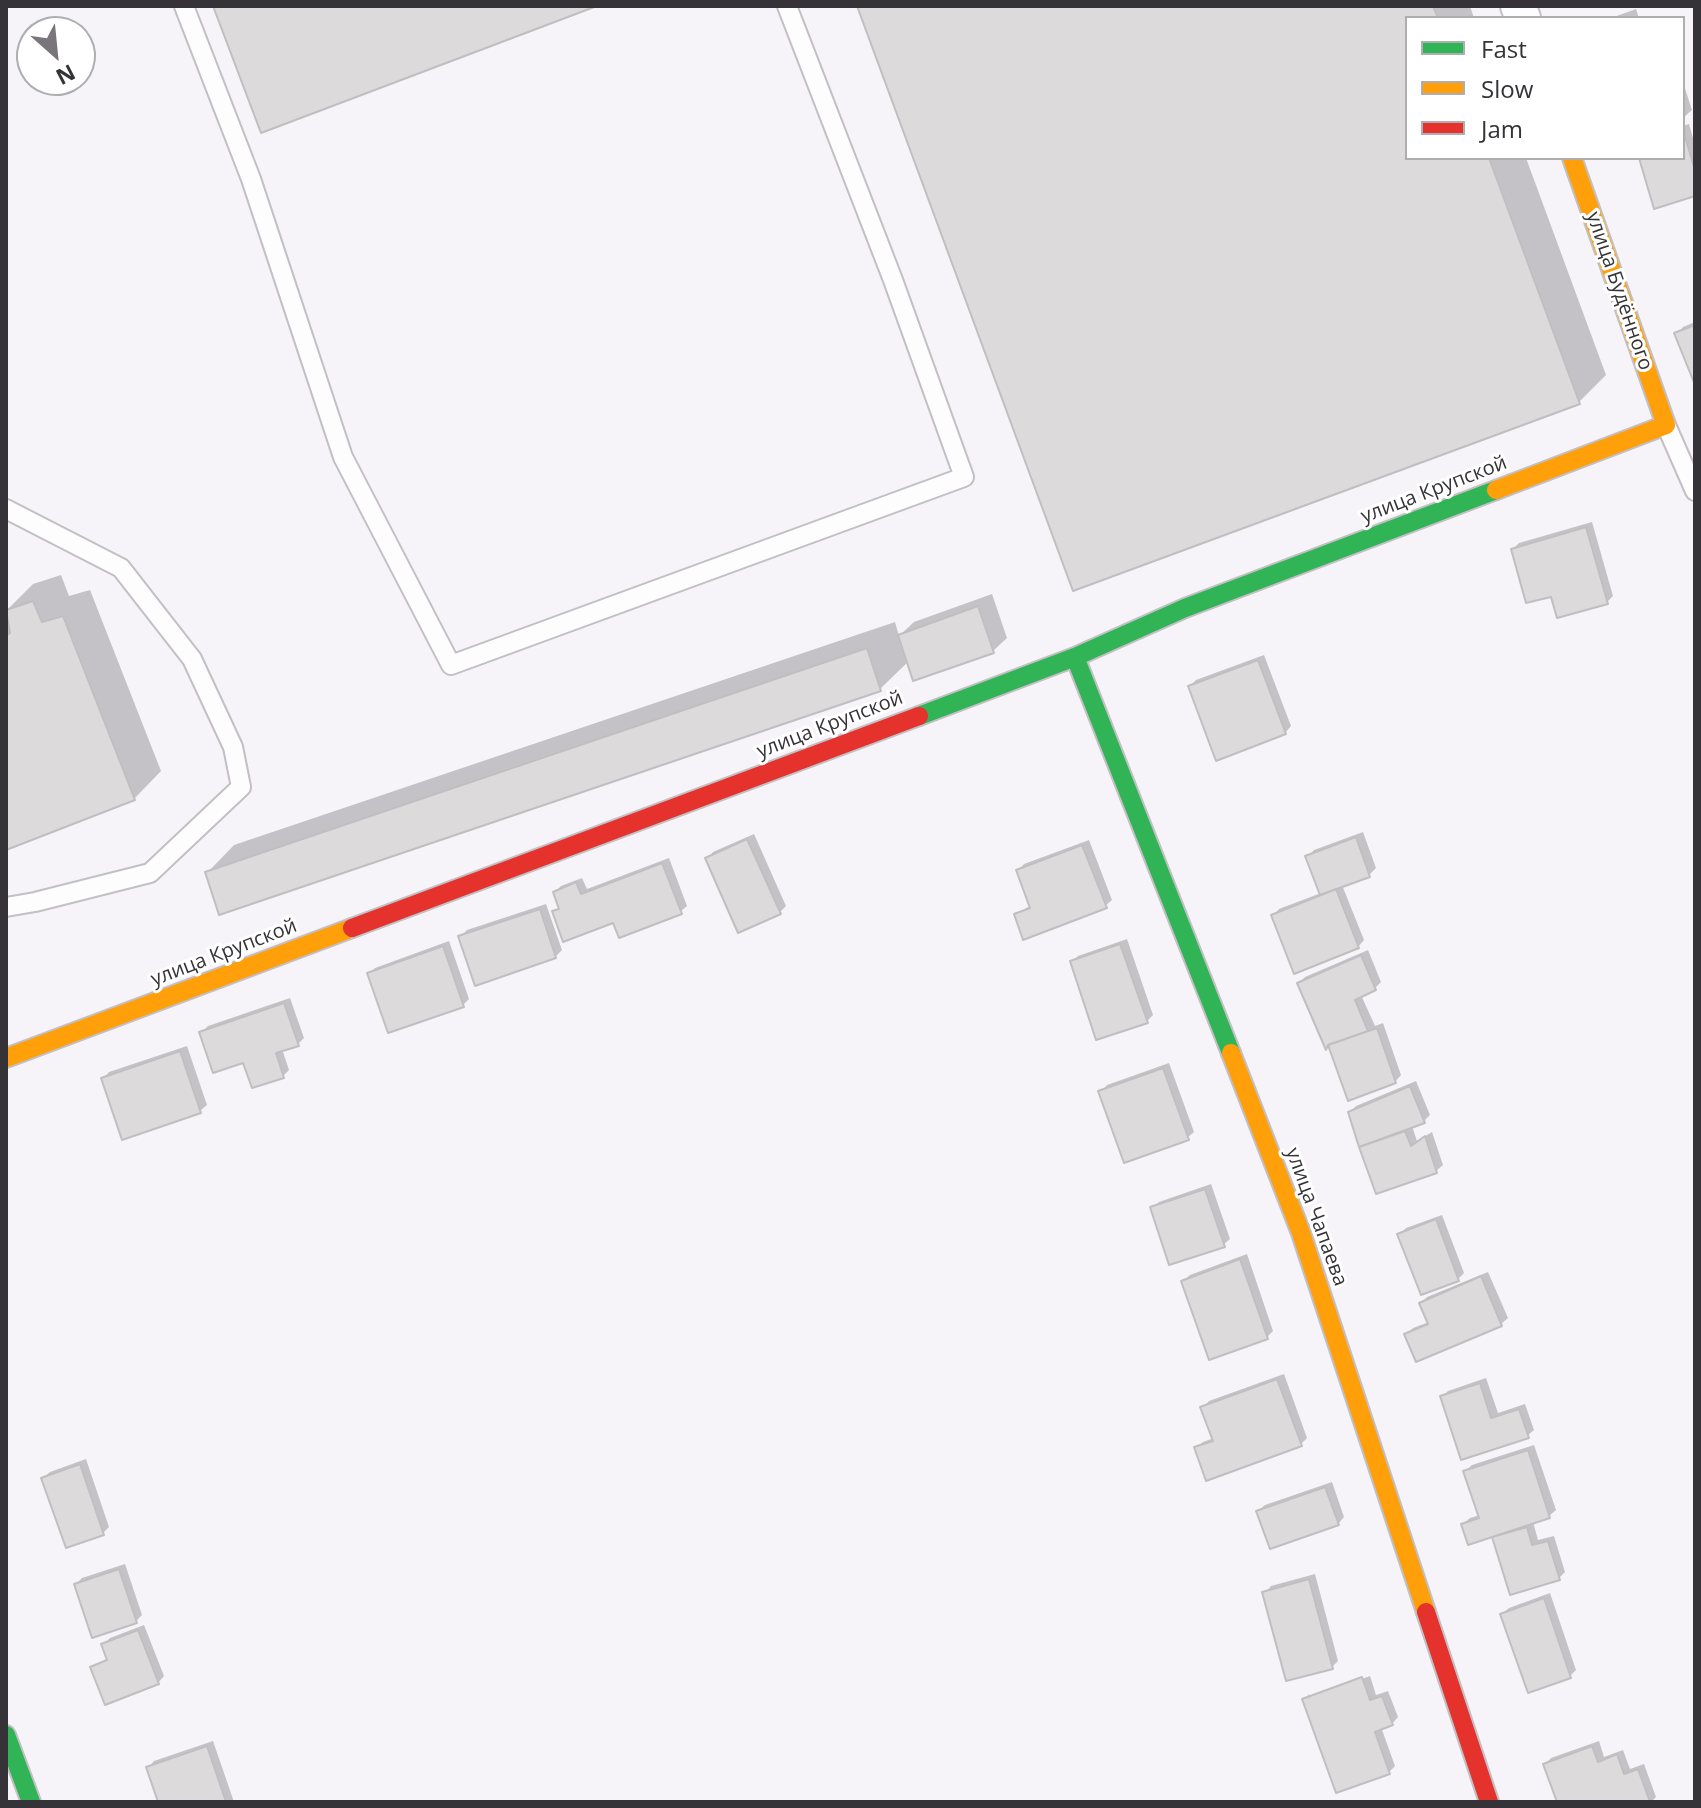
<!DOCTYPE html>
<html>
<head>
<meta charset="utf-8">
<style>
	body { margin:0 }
	#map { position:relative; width:1701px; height:1808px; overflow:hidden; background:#f6f3f9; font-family:"Open Sans",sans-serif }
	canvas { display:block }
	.frame { position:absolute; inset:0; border:8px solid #353337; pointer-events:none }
	.legend { position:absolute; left:1405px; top:16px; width:280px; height:144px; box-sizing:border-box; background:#fff; border:2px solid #aeadaf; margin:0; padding:10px 14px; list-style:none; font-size:24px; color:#353337 }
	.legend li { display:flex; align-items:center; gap:16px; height:40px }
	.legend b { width:40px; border:2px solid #aeadaf }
	.north { position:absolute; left:16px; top:16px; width:80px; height:80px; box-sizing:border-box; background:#fff; border:2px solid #aeadaf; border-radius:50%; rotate:153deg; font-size:22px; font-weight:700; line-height:32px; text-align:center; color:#353337 }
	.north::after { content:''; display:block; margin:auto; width:28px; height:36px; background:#79767b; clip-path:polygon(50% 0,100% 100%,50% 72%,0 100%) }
</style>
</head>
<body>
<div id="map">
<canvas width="1701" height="1808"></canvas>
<div class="frame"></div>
<ul class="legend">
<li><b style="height:10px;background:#30b455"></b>Fast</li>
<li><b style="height:10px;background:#ff9f0a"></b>Slow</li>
<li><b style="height:10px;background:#e5322d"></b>Jam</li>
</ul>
<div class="north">N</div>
</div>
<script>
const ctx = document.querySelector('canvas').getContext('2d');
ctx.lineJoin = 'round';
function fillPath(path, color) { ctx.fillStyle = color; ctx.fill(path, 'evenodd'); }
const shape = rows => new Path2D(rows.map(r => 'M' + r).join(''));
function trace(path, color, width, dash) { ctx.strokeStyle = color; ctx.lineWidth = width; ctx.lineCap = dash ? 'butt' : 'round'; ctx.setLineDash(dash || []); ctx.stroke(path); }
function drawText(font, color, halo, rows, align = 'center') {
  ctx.font = font + ' "Open Sans",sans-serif'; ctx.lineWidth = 6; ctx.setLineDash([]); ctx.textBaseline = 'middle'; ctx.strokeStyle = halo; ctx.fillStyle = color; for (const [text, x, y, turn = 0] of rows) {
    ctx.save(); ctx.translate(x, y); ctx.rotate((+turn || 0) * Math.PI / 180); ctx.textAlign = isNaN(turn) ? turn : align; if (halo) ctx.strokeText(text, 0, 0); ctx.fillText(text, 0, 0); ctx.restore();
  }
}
fillPath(shape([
	[859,6,1470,6,1474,18,1407,18,1407,158,1526,158,1606,375,1579,402],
	[1636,9,1639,18,1611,18],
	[1683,82,1692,110,1683,118],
	[1689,124,1695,145,1695,194,1641,158,1683,158,1683,126],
	[1695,322,1695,380,1677,334,1683,327],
	[1592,522,1613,596,1607,602,1553,594,1513,549,1519,543],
	[61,575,69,596,90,590,161,771,134,799,6,848,6,611,33,584],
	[992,594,1007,638,993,651,909,661,880,689,207,873,234,845,895,622,899,636,914,622],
	[1264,655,1291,726,1285,733,1190,686,1196,680],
	[1363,832,1376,868,1369,875,1342,885,1364,940,1358,947,1273,916,1279,909,1321,893,1308,856,1314,850],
	[754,834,786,906,780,912,707,859,713,852],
	[1089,840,1112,900,1105,906,1016,915,1031,905,1018,871,1024,864],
	[669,858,687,906,680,912,614,920,554,912,560,906,555,892,561,886,582,878,587,889],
	[546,904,562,950,555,957,461,936,467,930],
	[1127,939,1153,1015,1147,1021,1072,962,1078,956],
	[449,941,469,999,463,1005,369,974,375,968],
	[1368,950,1381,982,1375,988,1361,995,1375,1026,1383,1023,1401,1075,1395,1082,1349,1098,1330,1044,1327,1046,1299,983,1305,977],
	[290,998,304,1038,298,1044,282,1049,289,1070,283,1076,245,1060,202,1032,208,1026],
	[187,1046,207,1105,200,1111,103,1079,109,1072],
	[1169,1063,1194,1132,1187,1138,1101,1092,1107,1085],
	[1416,1081,1430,1115,1424,1121,1412,1126,1417,1141,1432,1132,1443,1165,1436,1171,1377,1191,1350,1112,1356,1106],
	[1211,1184,1230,1239,1223,1245,1153,1208,1159,1202],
	[1442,1215,1464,1273,1457,1280,1400,1234,1406,1228],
	[1247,1254,1273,1331,1267,1337,1183,1281,1190,1275],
	[1488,1272,1508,1318,1501,1324,1406,1335,1413,1328,1429,1322,1421,1303,1427,1297],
	[1284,1374,1307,1438,1301,1444,1196,1448,1203,1442,1214,1438,1203,1408,1209,1401],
	[1486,1378,1498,1413,1525,1404,1534,1430,1527,1436,1442,1397,1448,1391],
	[1534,1445,1556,1510,1549,1516,1533,1522,1538,1540,1554,1536,1565,1572,1559,1578,1512,1593,1494,1535,1463,1524,1470,1518,1480,1515,1465,1471,1472,1465],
	[86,1459,109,1527,103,1533,43,1478,50,1472],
	[1332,1482,1344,1517,1338,1524,1258,1511,1265,1505],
	[125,1564,142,1615,136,1621,76,1584,82,1578],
	[1315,1574,1338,1661,1332,1667,1265,1593,1271,1586],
	[1550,1593,1576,1670,1570,1676,1502,1614,1509,1608],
	[144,1625,164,1676,158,1683,93,1668,109,1657,104,1644,110,1638],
	[1370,1676,1376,1695,1388,1691,1398,1717,1392,1724,1381,1727,1395,1766,1389,1772,1305,1699,1309,1694,1309,1698],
	[213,1741,234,1802,160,1802,148,1768,154,1761],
	[1599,1741,1604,1757,1623,1750,1630,1769,1644,1764,1656,1797,1651,1802,1559,1802,1545,1764,1551,1758]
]), '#0003');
const building = shape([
	[213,6,597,6,261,133,213,6],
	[857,6,1433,6,1438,18,1407,18,1407,158,1489,158,1580,404,1073,591,857,6],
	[1683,130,1695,170,1695,196,1654,209,1639,158,1683,158,1683,130],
	[1695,325,1695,385,1674,333,1695,325],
	[1586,527,1608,604,1557,618,1551,597,1526,603,1511,549,1586,527],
	[33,601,42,622,63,616,135,800,6,850,6,635,10,633,6,610,33,601],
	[978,606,994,653,913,681,898,635,978,606],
	[867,648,881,691,219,915,205,872,867,648],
	[1258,660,1286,734,1216,761,1188,686,1258,660],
	[1356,837,1370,877,1320,895,1305,856,1356,837],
	[747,839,781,914,738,933,705,858,747,839],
	[1082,845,1107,908,1023,940,1014,914,1030,908,1016,870,1082,845],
	[662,863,682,914,619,938,613,923,563,942,552,911,559,909,553,892,576,882,581,894,662,863],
	[1336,889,1359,948,1294,974,1271,915,1336,889],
	[540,909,556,958,475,986,458,936,540,909],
	[1120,944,1148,1023,1096,1040,1070,961,1120,944],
	[443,946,464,1007,388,1033,367,973,443,946],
	[1361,955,1376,990,1355,1000,1368,1031,1328,1045,1326,1050,1297,983,1361,955],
	[284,1003,299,1046,276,1053,284,1078,252,1088,243,1063,213,1073,199,1032,284,1003],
	[1377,1028,1396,1083,1348,1101,1328,1045,1377,1028],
	[180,1051,201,1113,122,1140,101,1078,180,1051],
	[1163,1068,1189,1140,1124,1163,1098,1091,1163,1068],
	[1410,1086,1425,1123,1359,1147,1348,1112,1410,1086],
	[1405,1131,1411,1146,1425,1136,1437,1173,1376,1194,1359,1147,1405,1131],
	[1205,1189,1225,1247,1169,1265,1150,1207,1205,1189],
	[1436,1219,1459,1281,1421,1295,1397,1234,1436,1219],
	[1240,1259,1268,1339,1209,1360,1181,1281,1240,1259],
	[1481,1276,1502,1326,1416,1362,1404,1334,1428,1324,1419,1303,1481,1276],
	[1277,1379,1302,1446,1206,1481,1194,1447,1213,1441,1200,1407,1277,1379],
	[1480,1383,1491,1418,1519,1409,1529,1438,1461,1460,1440,1396,1480,1383],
	[1528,1450,1550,1518,1468,1545,1461,1524,1479,1518,1463,1471,1528,1450],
	[80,1464,104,1535,66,1548,41,1478,80,1464],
	[1325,1487,1339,1525,1270,1549,1256,1511,1325,1487],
	[1527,1527,1532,1545,1548,1541,1560,1580,1510,1595,1492,1537,1527,1527],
	[119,1569,137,1623,92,1638,74,1584,119,1569],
	[1309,1579,1333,1669,1286,1681,1262,1592,1309,1579],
	[1544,1598,1571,1678,1528,1693,1500,1614,1544,1598],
	[138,1630,159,1684,105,1705,90,1667,107,1660,101,1644,138,1630],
	[1362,1677,1370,1700,1382,1696,1393,1725,1375,1732,1390,1774,1336,1793,1302,1699,1362,1677],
	[207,1746,226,1802,158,1802,146,1767,207,1746],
	[1592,1746,1598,1762,1617,1754,1624,1774,1638,1769,1650,1802,1557,1802,1543,1764,1592,1746]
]);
fillPath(building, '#dcdadb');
trace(building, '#c1bec0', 2);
const lane = shape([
	[184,6,251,179,343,457,451,665,964,477,893,280,787,6],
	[1666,425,1695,491],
	[6,509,121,568,192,659,233,747,241,787,150,873,35,902,6,907]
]);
const street = shape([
	[1518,6,1523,18]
]);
const fast = shape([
	[1075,657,1231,1053],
	[919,716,1075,657,1185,608,1496,490],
	[6,1735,31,1802]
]);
const slow = shape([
	[1496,490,1666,425,1572,158],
	[1231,1053,1301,1233,1426,1612],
	[6,1058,352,928]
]);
const jam = shape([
	[352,928,919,716],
	[1426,1612,1489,1802]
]);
trace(lane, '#c2c0c4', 22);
trace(street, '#c2c0c4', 38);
trace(fast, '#c2c0c4', 22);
trace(slow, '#c2c0c4', 22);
trace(jam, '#c2c0c4', 22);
trace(lane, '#fefdfe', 18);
trace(street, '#fefdfe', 34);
trace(fast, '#30b455', 18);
trace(slow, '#ff9f0a', 18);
trace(jam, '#e5322d', 18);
drawText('20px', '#353337', '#fff', [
	["улица Будённого",1619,291,71],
	["улица Крупской",1434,490,-21],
	["улица Крупской",830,725,-21],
	["улица Крупской",224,953,-21],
	["улица Чапаева",1316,1217,70]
]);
</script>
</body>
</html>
